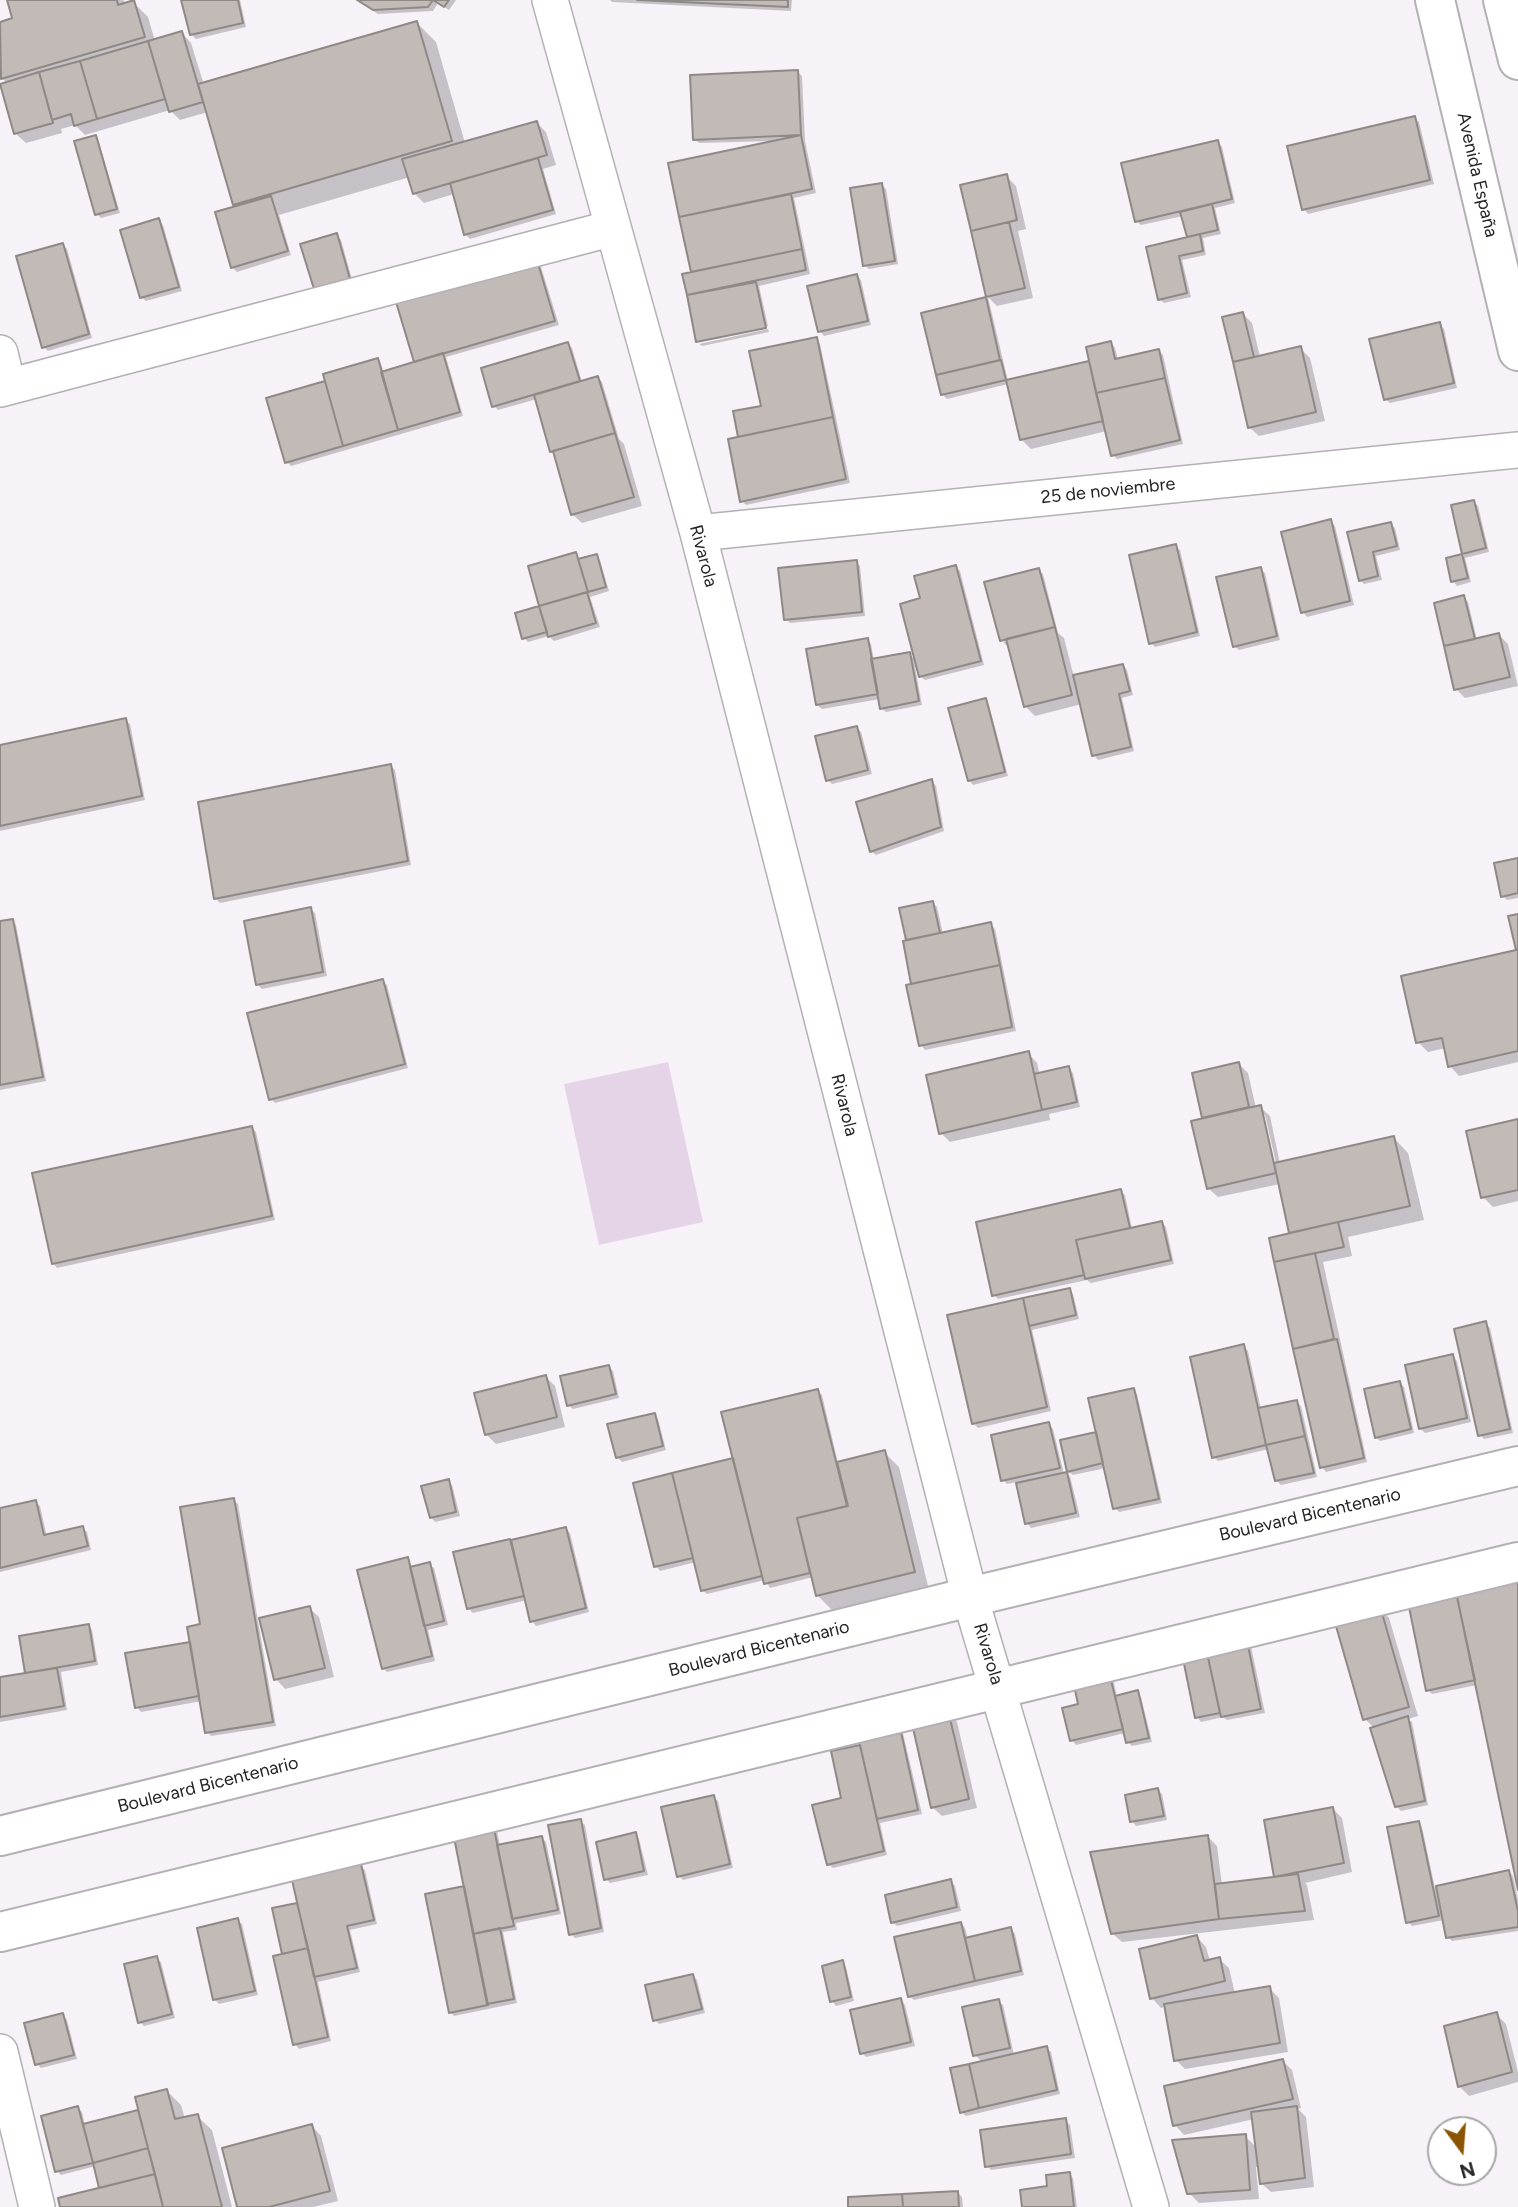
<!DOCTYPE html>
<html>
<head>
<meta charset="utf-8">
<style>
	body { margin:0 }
	#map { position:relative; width:1518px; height:2207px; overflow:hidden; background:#f7f2f8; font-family:Figtree,sans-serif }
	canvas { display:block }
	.north { position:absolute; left:1427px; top:2116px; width:70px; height:70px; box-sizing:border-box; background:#fff; border:2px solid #a8a7a9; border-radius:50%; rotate:164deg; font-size:19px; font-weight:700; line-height:28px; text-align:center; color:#262427 }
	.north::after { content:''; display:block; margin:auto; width:24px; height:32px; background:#8a5403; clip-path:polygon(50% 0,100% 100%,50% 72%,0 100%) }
</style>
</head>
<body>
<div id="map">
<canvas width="1518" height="2207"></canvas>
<div class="north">N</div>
</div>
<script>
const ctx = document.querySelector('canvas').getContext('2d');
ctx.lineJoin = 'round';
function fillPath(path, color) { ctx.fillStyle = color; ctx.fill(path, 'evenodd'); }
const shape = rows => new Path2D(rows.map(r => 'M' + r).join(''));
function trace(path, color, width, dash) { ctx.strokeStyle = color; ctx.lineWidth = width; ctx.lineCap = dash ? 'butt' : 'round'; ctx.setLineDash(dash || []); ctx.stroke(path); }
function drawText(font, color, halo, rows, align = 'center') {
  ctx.font = font + ' Figtree,sans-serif'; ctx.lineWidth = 5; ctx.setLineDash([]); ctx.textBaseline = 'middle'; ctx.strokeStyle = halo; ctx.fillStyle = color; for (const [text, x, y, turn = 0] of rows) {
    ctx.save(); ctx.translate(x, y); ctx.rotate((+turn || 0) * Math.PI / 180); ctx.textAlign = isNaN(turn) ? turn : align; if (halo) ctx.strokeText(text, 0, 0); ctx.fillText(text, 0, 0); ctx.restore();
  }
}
fillPath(shape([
	[668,1062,703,1222,599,1245,564,1084]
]), '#e5d4e8');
fillPath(shape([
	[14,0,123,0,127,4,133,2,148,17,155,41,182,33,191,43,204,85,417,23,436,42,465,143,537,123,546,132,556,165,543,169,556,214,470,239,465,234,454,194,424,203,414,193,410,177,279,215,291,255,237,272,232,267,238,207,234,204,208,112,180,120,170,110,85,135,75,125,61,129,62,133,26,143,16,134,2,85,8,84,2,78,0,69,0,41,3,40,0,24,14,19],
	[183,0,240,0,246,27,196,39,191,34],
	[357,0,456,0,449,10,438,3,433,11,378,14],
	[610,0,792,0,791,11,612,2],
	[798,72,802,76,805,141,816,193,794,198,810,274,759,286,768,326,698,340,698,342,684,275,693,273,670,164,772,143,772,141,699,143,695,139],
	[1414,118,1419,122,1434,184,1308,214,1304,209],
	[95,137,99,142,120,213,101,218,97,214],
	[1218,142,1222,147,1235,203,1215,208,1221,234,1203,238,1206,255,1182,260,1191,297,1164,303,1159,299,1148,248,1189,239,1183,216,1141,225,1136,221],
	[1006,176,1016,186,1026,229,1018,231,1033,298,997,306,988,297,1008,381,1092,367,1111,343,1115,348,1118,360,1159,351,1163,355,1183,444,1117,459,1113,455,1107,431,1031,449,1021,439,1008,384,947,399,942,394,923,314,988,299,962,186],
	[882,185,886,189,898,264,869,269,864,265],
	[159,220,163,225,182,291,146,301,141,297],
	[336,235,341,240,353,283,320,293],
	[63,245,67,249,92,338,48,351,44,347],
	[537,262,541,267,559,325,446,357,463,416,291,466,287,462,327,382,377,360,381,364,384,373,416,363],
	[857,276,861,280,871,325,824,336,820,331],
	[1243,314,1252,323,1260,357,1300,348,1310,358,1325,421,1259,436,1249,427,1224,318],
	[1439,324,1444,329,1457,388,1390,403,1385,399],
	[768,329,769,332,702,346,699,344],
	[816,339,820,344,850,483,746,505,742,501,740,438],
	[568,344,572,348,582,382,598,378,602,382,619,439,624,444,642,506,582,523,572,514,537,399,498,410,494,406],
	[1474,502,1478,506,1489,552,1465,558,1471,582,1457,586,1453,581,1448,559,1464,555,1453,507],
	[1331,521,1335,526,1354,605,1307,617,1303,612],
	[1390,524,1395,528,1400,550,1376,556,1382,580,1364,584,1360,580,1349,533],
	[1175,546,1180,550,1200,636,1155,647,1151,643],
	[576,554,580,560,596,555,600,560,609,591,590,597,600,627,554,641,549,636,528,642,524,638],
	[856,562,860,566,865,616,790,623,786,619],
	[955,567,960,571,984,665,925,680,920,676,918,666,915,667,922,705,886,712,881,708,880,699,822,709,817,705,867,640,871,644,874,661,909,654,917,661,922,600],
	[1260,569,1265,573,1280,640,1239,650,1234,646],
	[1038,570,1043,574,1058,633,1064,638,1074,677,1123,665,1127,670,1133,695,1122,698,1134,751,1098,760,1094,755,1082,704,1035,716,1026,707,1009,644,1006,645,1003,642,1008,641],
	[1464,597,1468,602,1477,640,1499,635,1508,644,1518,686,1465,698,1456,689],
	[985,700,989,705,1008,776,973,785,969,780],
	[125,720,130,724,145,800,0,831,0,747],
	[857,728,861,732,872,774,832,784,828,780],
	[391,766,395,770,411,865,220,903,216,899],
	[932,781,936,786,944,831,876,855,871,851],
	[1518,860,1518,898,1507,900,1503,896],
	[933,903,937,907,943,934,990,924,995,929,1016,1031,925,1050,921,1045,901,909],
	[310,909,315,913,327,976,262,989,258,985],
	[12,921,16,925,46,1081,0,1090,0,923],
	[1518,952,1518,1062,1459,1076,1450,1066,1446,1048,1428,1052,1418,1042],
	[382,981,387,985,408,1068,275,1103,271,1099],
	[1028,1053,1037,1063,1040,1075,1068,1068,1073,1073,1080,1107,1049,1114,1050,1120,950,1142,941,1133],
	[1239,1064,1248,1073,1256,1108,1260,1107,1270,1116,1280,1164,1394,1138,1408,1153,1424,1220,1348,1237,1352,1256,1323,1262,1367,1462,1326,1472,1322,1467,1271,1239,1291,1235,1280,1184,1218,1197,1208,1188,1204,1120,1194,1074],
	[1261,1115,1265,1115,1278,1172,1274,1172],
	[1518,1121,1518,1201,1493,1207,1483,1197],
	[251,1127,256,1132,275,1220,57,1268,53,1263],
	[1120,1191,1125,1195,1132,1229,1162,1223,1166,1227,1174,1264,1091,1283,1087,1280,998,1299,994,1295],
	[1069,1290,1073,1294,1079,1319,1032,1330,1051,1411,978,1428,974,1424,950,1317],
	[1485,1323,1490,1328,1513,1433,1484,1439,1480,1435],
	[1243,1346,1248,1351,1261,1409,1296,1402,1301,1406,1317,1477,1281,1485,1276,1480,1269,1449,1218,1461,1214,1457],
	[1452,1356,1457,1361,1471,1422,1425,1433,1420,1428],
	[609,1367,613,1371,619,1398,573,1409,568,1405],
	[546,1377,555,1386,565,1427,496,1444,486,1434],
	[1400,1383,1404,1387,1414,1433,1380,1441,1376,1437],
	[1133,1390,1137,1394,1162,1503,1119,1512,1115,1508,1106,1468,1073,1475,1069,1472,1080,1517,1031,1528,1027,1523,1017,1482,1007,1484,1003,1480,1049,1424,1053,1429,1064,1474,1066,1474,1070,1477,1062,1441,1098,1433],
	[817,1391,822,1395,838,1463,884,1452,899,1467,928,1586,832,1610,817,1595,813,1577,770,1588,765,1580,707,1594,702,1590,696,1562,660,1571,656,1566,735,1460],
	[654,1415,658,1419,666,1450,622,1462,617,1457],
	[448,1481,452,1485,460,1516,435,1522,431,1517],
	[233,1500,238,1504,276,1726,211,1736,207,1732,202,1701,141,1712,137,1707,192,1644,202,1626],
	[35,1502,40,1506,47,1537,82,1528,87,1532,91,1550,0,1572,0,1510],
	[566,1529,570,1533,589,1612,536,1626,532,1621,527,1600,473,1613,469,1609,455,1554],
	[407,1559,413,1568,429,1564,434,1568,448,1625,428,1630,435,1661,387,1672,383,1668],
	[1456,1599,1460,1603,1518,1882,1477,1685,1432,1694,1428,1690],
	[309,1608,319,1617,334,1677,285,1689,276,1679],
	[1380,1608,1389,1618,1418,1716,1408,1719,1412,1722,1428,1805,1401,1811,1396,1806,1375,1729,1365,1719],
	[88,1626,92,1630,98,1665,61,1672,67,1710,0,1722,0,1679,27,1675,21,1637],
	[1249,1637,1265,1713,1227,1720,1223,1717,1201,1722,1197,1717,1182,1646],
	[1113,1678,1117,1697,1137,1692,1141,1697,1152,1742,1132,1746,1128,1742,1125,1733,1076,1745,1072,1740],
	[948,1712,957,1722,977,1808,942,1816,932,1807],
	[901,1725,922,1814,880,1823,887,1855,833,1868,828,1864,844,1799,862,1746],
	[1158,1790,1162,1794,1167,1820,1136,1826,1132,1821],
	[713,1797,718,1801,733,1868,683,1880,679,1876],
	[1333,1809,1342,1818,1352,1872,1305,1883,1307,1885,1314,1920,1122,1942,1112,1933,1208,1837,1217,1846,1222,1885,1276,1878,1266,1822],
	[580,1821,585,1825,604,1932,575,1938,571,1934],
	[1418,1823,1422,1827,1435,1888,1509,1872,1513,1876,1518,1899,1518,1931,1452,1941,1448,1937,1444,1920,1412,1926,1408,1922],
	[496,1825,500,1846,542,1838,546,1842,561,1914,516,1923,517,1930,503,1932,517,2003,454,2016,450,2012,466,1887],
	[635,1834,639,1839,648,1875,610,1883,606,1879],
	[360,1866,365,1870,377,1924,350,1930,360,1972,318,1982,331,2041,299,2049,295,2044,284,1956,274,1910,299,1904],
	[951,1881,955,1886,961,1911,897,1926,892,1922],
	[237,1920,242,1924,258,1995,219,2004,215,2000],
	[961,1923,965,1928,968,1939,1011,1929,1015,1934,1024,1975,914,2000,909,1996],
	[1197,1937,1206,1947,1210,1961,1219,1959,1229,1968,1235,1994,1269,1988,1279,1998,1288,2052,1185,2069,1176,2060,1167,2006,1161,2008,1152,1998],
	[156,1958,161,1962,175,2018,144,2026,140,2022],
	[842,1962,846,1967,854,2001,836,2006,832,2001],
	[693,1976,697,1980,705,2013,659,2024,655,2020],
	[901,2000,905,2005,915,2046,866,2057,862,2053],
	[998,2001,1003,2005,1014,2055,1046,2048,1051,2052,1060,2094,966,2116,961,2112,982,2062,975,2055],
	[1496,2014,1506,2024,1518,2072,1518,2082,1469,2096,1459,2086],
	[63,2015,67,2020,77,2059,41,2068,37,2064],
	[1283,2061,1292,2070,1301,2108,1298,2109,1306,2117,1314,2187,1271,2192,1261,2183,1259,2167,1256,2167,1259,2199,1199,2203,1189,2193,1245,2136,1257,2148,1254,2119,1184,2135,1175,2125],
	[167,2091,181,2105,185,2119,197,2116,212,2130,232,2207,62,2207,103,2189,96,2166,61,2175,57,2171,78,2108,82,2112,85,2125,138,2112,142,2116],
	[143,2141,150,2148,150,2153,141,2143],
	[1065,2120,1070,2125,1075,2158,991,2170,987,2166],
	[312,2126,321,2136,338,2201,313,2207,238,2207],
	[1069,2174,1073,2178,1077,2207,1024,2207],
	[958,2193,962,2197,963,2207,850,2207]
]), '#0003');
const building = shape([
	[7,0,117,0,118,5,134,0,145,37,1,79,0,22,12,18,7,0],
	[181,0,238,0,243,23,190,35,181,0],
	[357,0,449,0,444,7,433,0,428,7,373,10,357,0],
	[637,0,788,0,788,7,637,0],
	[417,21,452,141,233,205,198,84,417,21],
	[182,31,203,102,169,112,148,41,182,31],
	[148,41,165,99,97,119,80,61,148,41],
	[80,61,97,119,74,126,71,114,52,120,39,72,80,61],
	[798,70,801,135,693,140,690,75,798,70],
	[39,72,53,123,14,134,0,84,39,72],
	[1415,116,1430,180,1302,210,1287,146,1415,116],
	[537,121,547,155,413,194,402,159,537,121],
	[96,135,117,209,95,215,74,141,96,135],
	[801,135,812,189,679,217,668,163,801,135],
	[1218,140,1232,199,1135,222,1121,163,1218,140],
	[538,158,553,210,464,235,450,183,538,158],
	[1007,174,1017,220,971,231,960,185,1007,174],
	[882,183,895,261,863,266,850,188,882,183],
	[791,194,802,249,691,272,679,217,791,194],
	[271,196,288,251,231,268,215,212,271,196],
	[1212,204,1218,230,1187,237,1180,212,1212,204],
	[159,218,179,287,140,298,120,230,159,218],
	[1009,222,1025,288,986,297,971,231,1009,222],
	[337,233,350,279,314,289,300,244,337,233],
	[1200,234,1203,251,1179,256,1187,293,1158,300,1146,247,1200,234],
	[63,243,89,334,42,348,16,256,63,243],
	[802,249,806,270,687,295,682,274,802,249],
	[537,260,555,321,414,362,396,302,537,260],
	[857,274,868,321,818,332,807,286,857,274],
	[756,282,766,328,696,342,687,295,756,282],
	[986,297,1000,360,936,375,921,313,986,297],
	[1243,312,1254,357,1233,362,1222,317,1243,312],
	[1440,322,1454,383,1384,400,1369,339,1440,322],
	[817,337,833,417,738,437,733,411,761,406,749,351,817,337],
	[1111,341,1115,359,1159,349,1165,378,1096,393,1086,347,1111,341],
	[568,342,580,381,492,407,481,368,568,342],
	[1301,346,1316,412,1248,428,1233,362,1301,346],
	[443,353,460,412,398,430,381,372,443,353],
	[378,358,398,430,343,446,323,374,378,358],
	[1001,360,1006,380,941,395,936,375,1001,360],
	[1089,361,1103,421,1020,440,1006,380,1089,361],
	[598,376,615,433,550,452,534,395,598,376],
	[1165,378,1180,440,1111,456,1096,393,1165,378],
	[325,381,343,446,285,463,266,398,325,381],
	[833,417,846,479,740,502,728,439,833,417],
	[615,433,634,497,571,515,553,451,615,433],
	[1474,500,1486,548,1462,554,1451,505,1474,500],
	[1331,519,1350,601,1301,613,1281,532,1331,519],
	[1391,522,1397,546,1373,552,1378,576,1359,581,1347,532,1391,522],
	[1176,544,1197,632,1149,644,1129,555,1176,544],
	[576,552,588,592,539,606,528,566,576,552],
	[597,554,606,587,588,592,578,559,597,554],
	[1462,554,1468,578,1451,582,1446,558,1462,554],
	[857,560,862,612,784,620,778,568,857,560],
	[956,565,981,661,919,677,900,604,920,598,914,576,956,565],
	[1261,567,1277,636,1233,647,1216,577,1261,567],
	[1039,568,1055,627,1000,641,984,582,1039,568],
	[587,592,596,623,548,637,539,606,587,592],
	[1464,595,1475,639,1444,646,1434,603,1464,595],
	[539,606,547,632,522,639,515,613,539,606],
	[1055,627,1072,695,1024,707,1006,639,1055,627],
	[1499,633,1510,677,1454,690,1444,646,1499,633],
	[868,638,878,694,816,705,806,649,868,638],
	[910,652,919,701,880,709,871,659,910,652],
	[1123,664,1130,691,1119,694,1131,747,1092,756,1073,675,1123,664],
	[986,698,1005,772,968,781,948,708,986,698],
	[126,718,142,796,0,826,0,745,126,718],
	[857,726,868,770,826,781,815,736,857,726],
	[391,764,408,861,214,899,198,802,391,764],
	[932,779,941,827,870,852,856,802,932,779],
	[1518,858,1518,893,1501,897,1494,863,1518,858],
	[933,901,940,933,906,940,899,908,933,901],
	[311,907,323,972,256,985,244,921,311,907],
	[1518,914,1518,950,1516,950,1508,916,1518,914],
	[13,919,43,1077,0,1085,0,921,13,919],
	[991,922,1000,965,911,984,903,941,991,922],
	[1516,950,1518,950,1518,1051,1448,1067,1442,1038,1416,1043,1401,976,1516,950],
	[1000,965,1012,1027,919,1046,906,985,1000,965],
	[383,979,405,1064,269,1100,247,1013,383,979],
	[1029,1051,1042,1110,939,1134,926,1075,1029,1051],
	[1239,1062,1249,1107,1202,1118,1192,1073,1239,1062],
	[1069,1066,1077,1102,1042,1110,1034,1074,1069,1066],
	[1261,1105,1276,1173,1207,1189,1191,1121,1261,1105],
	[1518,1119,1518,1190,1481,1198,1466,1131,1518,1119],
	[252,1126,272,1216,52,1264,32,1173,252,1126],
	[1394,1136,1410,1206,1289,1233,1274,1163,1394,1136],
	[1121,1189,1130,1228,1076,1240,1084,1275,992,1296,976,1222,1121,1189],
	[1162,1221,1171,1260,1085,1279,1076,1240,1162,1221],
	[1338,1222,1344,1247,1274,1262,1269,1238,1338,1222],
	[1315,1253,1334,1339,1293,1349,1274,1262,1315,1253],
	[1070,1288,1076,1315,1029,1326,1023,1298,1070,1288],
	[1023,1298,1047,1407,972,1424,947,1315,1023,1298],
	[1486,1321,1510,1429,1478,1436,1454,1329,1486,1321],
	[1337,1339,1364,1458,1320,1468,1293,1349,1337,1339],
	[1244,1344,1266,1445,1212,1458,1190,1357,1244,1344],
	[1453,1354,1467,1418,1419,1429,1405,1365,1453,1354],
	[609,1365,616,1394,567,1406,560,1376,609,1365],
	[546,1375,557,1417,485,1435,474,1393,546,1375],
	[1400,1381,1411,1429,1375,1438,1364,1389,1400,1381],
	[1134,1388,1159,1499,1113,1509,1088,1398,1134,1388],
	[818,1389,847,1506,797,1518,810,1573,764,1584,721,1412,818,1389],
	[1297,1400,1305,1436,1266,1445,1258,1408,1297,1400],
	[655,1413,663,1446,616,1458,607,1424,655,1413],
	[1049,1422,1060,1468,1001,1481,991,1435,1049,1422],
	[1096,1432,1103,1463,1067,1472,1060,1440,1096,1432],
	[1305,1436,1314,1473,1275,1481,1266,1445,1305,1436],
	[885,1450,915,1572,816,1596,797,1518,848,1506,837,1462,885,1450],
	[733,1458,762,1576,701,1591,672,1473,733,1458],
	[1067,1472,1076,1513,1025,1524,1016,1483,1067,1472],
	[672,1473,693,1558,654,1567,633,1483,672,1473],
	[449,1479,456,1512,430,1518,421,1486,449,1479],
	[234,1498,273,1722,205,1733,187,1627,200,1624,180,1507,234,1498],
	[36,1500,44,1535,83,1526,88,1546,0,1568,0,1508,36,1500],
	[566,1527,586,1608,530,1622,511,1540,566,1527],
	[510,1539,524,1596,467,1609,453,1552,510,1539],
	[408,1557,432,1656,382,1669,357,1570,408,1557],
	[430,1562,444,1621,424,1626,410,1567,430,1562],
	[1518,1572,1518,1890,1455,1587,1518,1572],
	[1457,1597,1475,1680,1426,1691,1409,1607,1457,1597],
	[310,1606,325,1668,274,1680,259,1618,310,1606],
	[1380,1606,1409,1707,1363,1720,1334,1619,1380,1606],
	[89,1624,95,1661,25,1673,19,1636,89,1624],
	[1245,1631,1261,1709,1221,1717,1204,1639,1245,1631],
	[1204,1639,1220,1713,1195,1718,1180,1644,1204,1639],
	[190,1642,199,1696,135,1708,125,1653,190,1642],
	[57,1668,64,1706,0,1717,0,1677,57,1668],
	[1109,1672,1123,1729,1070,1741,1062,1708,1078,1704,1073,1681,1109,1672],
	[1138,1690,1149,1738,1126,1743,1115,1696,1138,1690],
	[948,1710,969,1799,931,1808,911,1719,948,1710],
	[1408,1716,1425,1801,1395,1807,1370,1728,1408,1716],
	[898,1718,918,1810,877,1819,856,1728,898,1718],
	[860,1745,884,1851,827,1865,812,1805,841,1798,831,1751,860,1745],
	[1158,1788,1164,1816,1130,1822,1125,1795,1158,1788],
	[714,1795,730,1864,677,1877,661,1807,714,1795],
	[1333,1807,1344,1863,1274,1877,1264,1820,1333,1807],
	[492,1819,514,1926,473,1934,452,1827,492,1819],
	[581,1819,601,1928,569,1935,548,1825,581,1819],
	[1419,1821,1439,1916,1406,1923,1387,1827,1419,1821],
	[636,1832,644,1871,604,1880,596,1842,636,1832],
	[1208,1835,1219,1919,1111,1934,1090,1852,1208,1835],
	[542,1836,558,1910,512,1919,497,1845,542,1836],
	[361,1864,374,1920,347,1926,357,1968,314,1977,292,1880,361,1864],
	[1509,1870,1518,1911,1518,1927,1446,1938,1436,1886,1509,1870],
	[1298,1874,1305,1911,1219,1919,1215,1884,1298,1874],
	[951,1879,957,1907,891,1923,885,1895,951,1879],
	[464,1886,488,2005,449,2013,425,1894,464,1886],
	[297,1903,308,1948,282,1954,272,1908,297,1903],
	[238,1918,255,1991,213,2000,197,1928,238,1918],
	[961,1922,975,1981,908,1997,894,1937,961,1922],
	[1011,1927,1021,1971,975,1981,965,1938,1011,1927],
	[500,1928,514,1999,487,2004,473,1934,500,1928],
	[1197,1935,1204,1961,1220,1957,1225,1981,1150,1999,1139,1949,1197,1935],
	[308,1948,328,2037,293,2045,273,1956,308,1948],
	[157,1956,172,2014,138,2023,124,1964,157,1956],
	[843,1960,851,1997,830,2002,822,1966,843,1960],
	[693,1974,702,2009,653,2021,645,1985,693,1974],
	[1270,1986,1280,2043,1174,2061,1164,2004,1270,1986],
	[901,1998,911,2042,860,2054,850,2010,901,1998],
	[999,1999,1010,2048,973,2056,962,2007,999,1999],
	[1497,2012,1512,2072,1458,2087,1444,2026,1497,2012],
	[63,2013,74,2055,35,2065,24,2023,63,2013],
	[1047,2046,1057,2090,979,2108,969,2064,1047,2046],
	[1283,2059,1293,2099,1173,2126,1164,2086,1283,2059],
	[969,2064,979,2108,960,2113,950,2068,969,2064],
	[167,2089,175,2119,198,2114,222,2207,163,2207,135,2097,167,2089],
	[78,2106,93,2163,55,2172,41,2116,78,2106],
	[1297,2106,1305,2178,1260,2184,1251,2112,1297,2106],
	[138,2110,148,2148,93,2163,83,2124,138,2110],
	[1066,2118,1071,2154,985,2167,980,2130,1066,2118],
	[312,2124,330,2191,269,2207,237,2207,222,2148,312,2124],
	[1246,2134,1250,2190,1187,2194,1172,2140,1246,2134],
	[148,2148,155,2174,99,2188,93,2163,148,2148],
	[1070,2172,1074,2207,1022,2207,1020,2190,1047,2186,1046,2175,1070,2172],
	[155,2174,163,2207,60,2207,58,2198,155,2174],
	[958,2191,959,2207,903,2207,902,2194,958,2191],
	[902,2194,903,2207,848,2207,848,2197,902,2194]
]);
fillPath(building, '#c1bab6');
trace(building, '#8f8985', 2);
const minor = shape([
	[550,0,698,533,970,1597,1151,2207],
	[0,353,8,387],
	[0,389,613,228],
	[698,533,1518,450],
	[0,2052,37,2207]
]);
const tertiary = shape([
	[1435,0,1518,351],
	[1503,0,1518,60],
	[0,1836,970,1597,1518,1466],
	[0,1932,1518,1562]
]);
trace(minor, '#b4b0b5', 38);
trace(tertiary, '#b4b0b5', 42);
trace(minor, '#fff', 35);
trace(tertiary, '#fff', 38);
drawText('18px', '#262427', '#fff', [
	["Avenida España",1477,175,77],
	["25 de noviembre",1108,491,-6],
	["Rivarola",703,556,75],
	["Rivarola",844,1105,76],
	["Boulevard Bicentenario",1310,1515,-13],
	["Boulevard Bicentenario",759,1649,-14],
	["Rivarola",988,1654,73],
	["Boulevard Bicentenario",208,1785,-14]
]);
</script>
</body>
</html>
